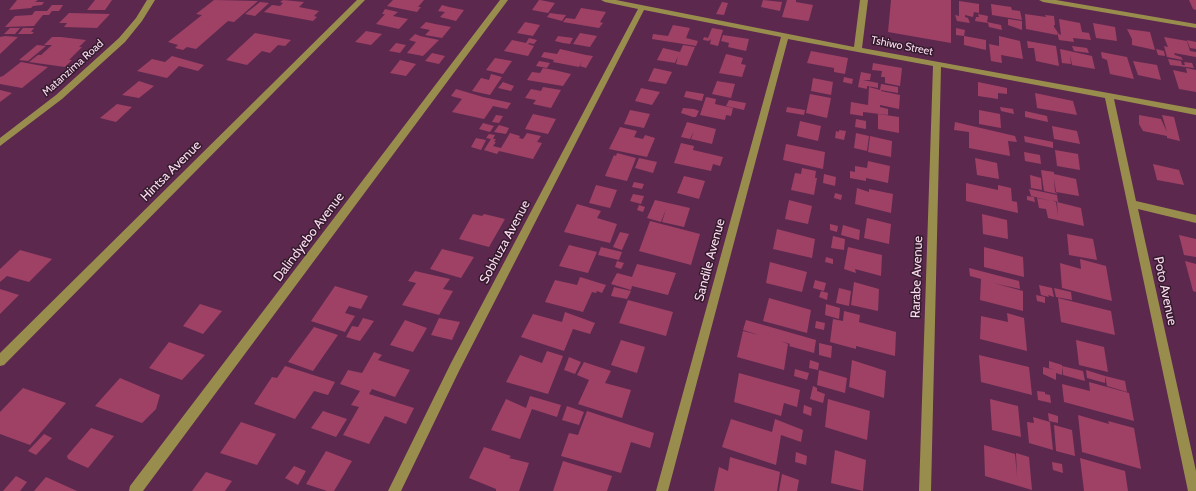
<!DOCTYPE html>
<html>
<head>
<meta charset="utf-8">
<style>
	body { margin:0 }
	canvas { display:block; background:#5c284e }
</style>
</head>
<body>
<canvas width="1196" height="491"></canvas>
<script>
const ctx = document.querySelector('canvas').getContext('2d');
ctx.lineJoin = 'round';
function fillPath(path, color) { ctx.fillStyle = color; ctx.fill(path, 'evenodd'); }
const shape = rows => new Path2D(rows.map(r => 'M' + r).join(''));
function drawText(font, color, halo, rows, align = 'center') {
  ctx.font = font + ' Cabin,sans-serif'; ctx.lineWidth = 3; ctx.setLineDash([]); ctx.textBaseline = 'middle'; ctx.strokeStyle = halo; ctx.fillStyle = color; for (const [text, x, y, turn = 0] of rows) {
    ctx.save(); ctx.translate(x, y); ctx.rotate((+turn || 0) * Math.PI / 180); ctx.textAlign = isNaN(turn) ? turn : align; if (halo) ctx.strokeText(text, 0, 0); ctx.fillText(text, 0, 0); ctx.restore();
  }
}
fillPath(shape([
	[17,0,38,0,35,2,44,2,42,5,33,6,31,8,9,10],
	[95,0,112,0,105,10,87,10],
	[214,0,258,1,234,22,228,21,196,49,187,47,183,50,175,48,178,45,168,42,202,15,196,14],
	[283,0,304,2,299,7,319,11,314,16,317,17,313,21,264,12,272,5,280,6,283,3,280,2],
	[393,0,424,0,418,7,421,7,417,12,387,6],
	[539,0,540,0,555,3,548,13,532,10],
	[763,0,782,2,780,11,761,7],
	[787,0,796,0,796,2,813,5,809,20,808,21,782,17],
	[891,0,951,0,951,43,888,32],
	[1189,0,1196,0,1196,10,1193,9],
	[959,1,979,4,979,13,974,12,973,17,965,15,965,17,968,18,970,23,957,21,955,15,959,16],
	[260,2,269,3,255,16,245,14],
	[722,2,728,3,724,15,716,14],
	[991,4,1011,7,1012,10,1020,11,1022,20,992,15],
	[52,5,63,5,59,11,52,11,49,15,43,15,34,26,5,27,15,16,32,15,35,11,47,11],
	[442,5,449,7,464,10,456,21,440,17,445,12,438,11],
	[581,8,606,12,600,22,603,23,599,28,563,22,566,18,575,19],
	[385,9,398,12,393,16,408,19,399,29,376,24,385,14,382,14],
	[69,13,110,14,97,28,64,27,67,23,59,23],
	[550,13,557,14,566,15,562,21,547,17],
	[978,14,988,16,987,22,1001,25,1002,30,989,27,988,23,975,21,976,17,979,17],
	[1025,14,1046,17,1045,15,1054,16,1055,25,1054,25,1054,27,1059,34,1061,35,1059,19,1080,23,1082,32,1089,33,1091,40,1073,38,1074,42,1059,40,1057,32,1057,35,1026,29],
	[1008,19,1022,21,1022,30,1008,25],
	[426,22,435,24,451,27,442,38,425,35,430,30,420,28],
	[525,22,540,25,533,36,517,33],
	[1093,23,1115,27,1117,41,1096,38],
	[673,25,690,28,686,38,698,41,696,46,652,39,653,34,668,36],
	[10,28,20,28,15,34,4,34],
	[23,28,34,28,31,32,34,32,32,34,18,34],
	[712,28,723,30,718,46,710,44,711,39,709,41,703,40,704,37,708,38],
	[956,28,965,30,964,36,986,40,986,50,964,45,964,36,956,35],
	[1127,29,1150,32,1155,50,1132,45,1132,39],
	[366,31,382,34,371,45,355,42],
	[255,33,291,40,285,46,278,45,270,53,262,51,247,65,226,60],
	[580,33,597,36,590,47,573,44],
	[415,34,420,36,439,40,423,56,407,53,416,42,409,40],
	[723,35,749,39,746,51,728,47,729,43,721,41],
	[5,36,18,37,0,54,0,37],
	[558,36,573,38,570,44,563,43,555,41],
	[999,36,1020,41,1023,59,1001,55,1002,63,991,61,989,44,999,46],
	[52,37,61,37,86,40,79,47,82,47,69,60,72,60,65,67,29,62,38,55,41,55,52,45,44,45],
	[1164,37,1187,41,1190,51,1196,52,1196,57,1174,53,1175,55,1181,57,1183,60,1167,57,1164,46,1168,47],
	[529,38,537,40,534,44,529,43,528,44,534,46,528,56,504,51,512,40,526,43],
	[1187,40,1196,42,1196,49,1190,48],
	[1027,41,1056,46,1059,66,1036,61,1034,48,1028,48],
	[396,43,406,45,400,53,389,51],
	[37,45,46,46,28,61,19,60],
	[683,45,695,47,687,66,676,64,678,56,675,63,657,60,663,48,680,52],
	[1072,46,1087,48,1089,53,1074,51],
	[560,49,586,55,593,56,586,68,580,66,582,61,579,67,553,62,554,60,541,57,544,52,557,54],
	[1060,49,1092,56,1095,69,1072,65,1070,55,1071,64,1062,63],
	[1156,49,1164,51,1165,56,1158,55],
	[811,51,848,58,845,74,834,72,834,68,807,63],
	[1101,52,1127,57,1134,79,1110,74,1107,60,1102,58],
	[432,53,445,56,439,64,425,61],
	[726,54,743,58,741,64,746,65,742,77,719,73],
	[172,56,204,65,198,71,179,66,167,78,137,71,152,59,165,62],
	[495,58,512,61,503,74,486,70],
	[1168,59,1181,61,1182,65,1185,65,1184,62,1192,63,1194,68,1170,65],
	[400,60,416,64,406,76,390,73],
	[539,61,550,63,547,68,536,66],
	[1133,61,1157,65,1161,80,1138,75],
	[21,62,48,67,22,88,0,84,0,77,3,76],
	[873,63,902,68,900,86,885,83,885,77,881,77,882,71,872,70],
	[543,68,554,70,571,74,563,86,527,80,532,72,540,73],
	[654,68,672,72,666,84,648,81],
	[1186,68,1196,70,1196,92,1179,89,1173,70,1187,73],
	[861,72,871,74,870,80,863,80,878,83,878,88,867,86,867,89,858,87],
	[491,74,502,77,490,95,472,91,481,78,489,80],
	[844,77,853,79,852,84,843,82],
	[813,78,833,82,831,95,811,91],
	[139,81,154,86,139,98,122,95],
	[717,81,735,84,731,98,712,94],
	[503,82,514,86,511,91,498,88],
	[978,82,1007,88,1007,94,998,93,998,99,978,96],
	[881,84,898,87,898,93,881,90,881,91,900,95,899,109,880,105,880,107,888,109,888,115,863,112,863,116,850,114,851,102,868,105,869,87,880,90],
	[543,87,561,90,551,108,533,104,536,100,525,98,531,89,541,91],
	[641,88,660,92,652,105,635,101],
	[456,89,483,97,511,103,507,109,493,106,484,119,452,112,462,99,451,96],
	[0,90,12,93,0,102],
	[686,91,704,94,702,101,684,97],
	[1035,93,1073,101,1077,115,1037,108],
	[810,94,831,98,827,118,806,113],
	[706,97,716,99,715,104,733,108,731,116,726,115,725,120,700,115],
	[729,100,746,103,744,110,726,106],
	[117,104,132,107,116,122,100,118],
	[787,107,805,110,804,115,786,112],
	[1000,107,1013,109,1014,114,1001,111],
	[683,108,694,109,699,111,696,117,693,117,681,113],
	[630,110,650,114,644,128,624,124],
	[979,110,1000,114,1001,128,979,124],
	[1025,111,1047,116,1048,122,1025,117],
	[533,114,556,119,548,134,525,129],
	[878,114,899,117,899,133,878,129],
	[496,115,503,116,499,123,492,122],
	[1139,115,1161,119,1167,132,1162,115,1174,117,1180,141,1167,138,1167,136,1143,131,1139,124],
	[856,119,866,121,866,129,855,127],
	[800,121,821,126,818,141,797,136],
	[687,122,716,129,712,144,691,139,694,131,690,139,681,137],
	[955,122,1015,136,1017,142,1008,141,1010,156,969,148,969,132,954,130],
	[483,123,494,126,490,132,479,129],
	[499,125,509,128,506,134,494,132],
	[1052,126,1077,131,1080,144,1054,139],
	[620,127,637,131,634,137,643,139,645,135,655,138,647,157,609,149],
	[839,130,846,131,844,140,835,138,836,131,839,132],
	[510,133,520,136,519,138,523,139,527,133,541,136,537,142,542,143,533,159,499,151,497,154,484,150,491,139,486,138,489,134,495,135,493,139,496,139,494,142,496,142,493,146,501,148],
	[856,133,869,136,867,151,854,148],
	[870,136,892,141,891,157,868,152],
	[1024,136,1053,142,1053,148,1025,142],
	[476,138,486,140,481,150,471,147],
	[681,143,694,146,693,150,723,157,720,166,713,164,711,171,674,163],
	[786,144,825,152,823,169,783,160],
	[1055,150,1078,154,1080,170,1057,166],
	[1024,152,1040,155,1041,164,1025,161],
	[617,153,636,158,627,181,605,176,614,155,616,156],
	[639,158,657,162,653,173,635,168],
	[975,158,997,163,999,179,977,175],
	[868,161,890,166,888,183,866,178,866,181,850,178,850,171,855,172,855,166,867,168],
	[1153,164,1179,170,1184,185,1157,180],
	[802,168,816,171,815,178,817,178,814,195,791,190,795,173,801,174],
	[1041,170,1054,172,1054,174,1076,179,1079,196,1056,192,1054,178,1055,192,1058,194,1044,191],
	[824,174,836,177,835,186,823,183],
	[1030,175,1041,178,1042,190,1031,188],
	[684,176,705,181,699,199,677,193],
	[634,182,644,184,642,189,632,187],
	[966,183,998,190,998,185,1011,188,1012,201,1017,202,1018,213,966,201],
	[596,185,617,190,610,208,589,203],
	[857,188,869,192,869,189,893,194,891,213,855,204],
	[1029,189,1057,195,1058,202,1052,200,1056,202,1058,216,1057,202,1081,208,1084,226,1048,218,1046,209,1039,208,1037,198,1051,201,1031,196],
	[835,193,842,195,841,200,834,198],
	[633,194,644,196,641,204,630,201],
	[1027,196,1034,197,1035,202,1027,200],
	[655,200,690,208,684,227,662,222,666,209,661,222,647,218],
	[789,200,812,206,808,224,785,219],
	[577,204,601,211,597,218,617,224,610,243,564,232],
	[639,205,645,207,643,212,637,210],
	[473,214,482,216,484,214,505,219,489,247,459,239],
	[982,214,1007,220,1008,239,983,234],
	[867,218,891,224,889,244,864,238],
	[650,221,700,234,691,265,639,251],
	[830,224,838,226,837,232,830,230],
	[843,225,860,230,859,240,841,235],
	[777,229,815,239,812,258,773,249],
	[620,232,629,234,622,250,613,247],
	[1067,234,1093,239,1097,260,1069,255],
	[1179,235,1196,239,1196,257,1184,255],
	[833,236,845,239,844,250,831,248],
	[569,245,597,252,588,273,559,266],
	[601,247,622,252,619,260,598,255],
	[848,247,882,255,881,276,855,269,856,273,844,269],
	[984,247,1023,257,1024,277,984,267],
	[442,249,474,257,461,278,430,269],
	[20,250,52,259,29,282,7,276,0,282,0,269],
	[826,257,833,259,833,264,825,262],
	[1080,259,1106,266,1112,301,1062,288,1060,263,1081,269],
	[617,261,624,263,621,269,615,267],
	[1185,261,1196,264,1196,292,1193,291],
	[770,262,807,272,802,292,766,283],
	[637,264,676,273,668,295,632,286,631,290,611,284,617,273,632,277],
	[969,268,1019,281,1020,289,993,283,1023,291,1023,311,980,300,981,279,970,276],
	[415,271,450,279,443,289,453,291,439,315,402,305,416,283,408,281],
	[580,277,606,285,602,293,597,291,596,293,592,292,583,312,545,302,555,280,577,285],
	[815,280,826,283,824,291,813,288],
	[854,282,879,289,878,311,851,305],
	[1039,285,1052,288,1054,297,1048,295,1049,297,1041,295],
	[335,286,368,296,361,309,349,306,345,313,355,316,345,332,311,321],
	[614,287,631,291,627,299,611,296],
	[839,288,851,291,849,306,836,303],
	[1054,288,1071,292,1072,300,1056,297],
	[0,289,19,295,0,314],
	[821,291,828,293,827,300,819,297],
	[1036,295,1045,297,1045,303,1037,301],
	[769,298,811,310,807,333,763,321],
	[1058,298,1111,311,1115,335,1061,322],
	[628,300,673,312,666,336,619,323],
	[200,304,222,311,203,334,183,326],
	[826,304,840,308,839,319,825,315],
	[844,311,860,315,859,322,896,332,895,356,856,346,856,349,830,342,833,319,843,321],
	[565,312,595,323,590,334,573,329,564,351,521,337,533,314,562,322],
	[1007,313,1024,318,1027,351,980,339,981,316,1008,322],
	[363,318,374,321,360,341,346,337,352,326,358,327],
	[439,318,460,322,452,340,431,335],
	[405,320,427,328,413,352,390,345],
	[746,320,816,340,814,353,789,346,790,344,781,341,788,344,784,370,737,357,743,331,759,335,743,330],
	[816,321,825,323,824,330,815,328],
	[314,327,338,335,313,371,288,362],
	[621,340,645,347,637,373,611,365],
	[1076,340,1104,347,1108,372,1079,365],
	[169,342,205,355,182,380,149,368],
	[819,343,832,346,831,358,819,355],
	[547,351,563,356,548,394,506,382,520,355,542,363],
	[374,352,382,355,378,360,410,370,395,397,372,389,369,394,414,408,406,424,385,416,369,444,343,435,359,407,351,405,360,391,340,384,348,370,362,373],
	[979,355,1029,367,1032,395,981,382],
	[569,357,581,362,575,374,564,370],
	[810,360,819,363,818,370,809,368],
	[852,360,886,371,884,398,849,387],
	[1049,361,1062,365,1062,375,1056,373,1056,380,1043,374,1043,367,1056,370,1049,368],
	[584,362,611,371,605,383,631,390,622,418,578,404,589,380,577,375],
	[285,366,335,382,328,395,314,391,295,419,254,404,272,377,277,378],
	[1062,366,1083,371,1085,381,1063,375],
	[795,369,809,373,807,380,794,376],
	[819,370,847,378,845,393,817,385],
	[1086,370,1105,376,1105,383,1087,378],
	[739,373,800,390,797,407,784,403,781,416,734,402],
	[1105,376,1125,381,1127,392,1107,386],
	[120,378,160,395,156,409,142,423,95,406],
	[1089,382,1129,393,1134,421,1064,402,1062,384,1090,391],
	[813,386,817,388,817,391,825,394,823,403,810,399],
	[23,388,66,403,30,445,0,434,0,412],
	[1037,391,1045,392,1045,394,1050,395,1051,403,1038,400],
	[530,396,561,405,557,417,532,409,520,439,491,430,506,399,526,408],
	[828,399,870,411,867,440,825,427],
	[990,399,1018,406,1021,437,992,430],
	[804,405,812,408,811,416,803,413],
	[567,406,584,412,579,425,562,420],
	[323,411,347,419,336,437,311,428],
	[587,411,654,433,650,448,631,442,621,473,561,456,569,433,578,435],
	[1048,413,1058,416,1058,423,1049,421],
	[1078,415,1109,424,1108,421,1134,428,1141,469,1082,452],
	[1033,417,1050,422,1053,450,1029,443,1027,422,1034,423],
	[731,419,772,432,775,419,803,430,801,442,781,435,776,465,722,447],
	[241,422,276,434,257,465,220,453],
	[1054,425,1072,430,1075,456,1056,451],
	[91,428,114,436,88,468,68,459,67,456],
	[44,434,52,438,36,455,28,451],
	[984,445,1015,454,1017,476,1016,453,1029,457,1032,490,985,476],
	[484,447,511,456,509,458,529,463,519,491,496,491,496,489,469,478],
	[835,450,866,460,863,491,831,483],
	[326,451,352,461,334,491,327,491,306,484],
	[796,452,807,456,806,465,795,462],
	[730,457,780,472,777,491,714,491,719,467,728,471],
	[1080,458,1125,471,1128,491,1084,491],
	[563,461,612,476,607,491,553,491],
	[1052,462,1062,464,1063,473,1053,470],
	[294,466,306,471,298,485,285,478],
	[206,472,232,481,225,491,192,491],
	[782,474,799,480,797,491,779,491],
	[16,476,27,482,20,491,3,491],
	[46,477,77,491,34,491]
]), '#9e4165');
fillPath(shape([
	[147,0,155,0,142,21,125,42,62,99,0,146,0,138,56,95,119,38,136,18,147,0],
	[357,0,365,0,4,365,0,366,0,353,357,0],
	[500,0,508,0,143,491,129,491,130,486,500,0],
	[601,0,616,0,854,47,860,0,868,0,862,48,1196,109,1196,115,1114,99,1136,201,1196,215,1196,223,1138,209,1196,471,1196,491,1188,491,1105,98,941,67,931,491,919,491,933,66,788,39,668,491,656,491,781,37,644,10,459,371,401,491,388,491,451,363,638,9,605,2,601,0],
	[1039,0,1056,0,1196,24,1196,28,1043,2,1039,0]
]), '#998d4e');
drawText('11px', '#fbdaf0', '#331b2c', [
	["Tshiwo Street",902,46,11],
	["Matanzima Road",73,68,-42]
]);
drawText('13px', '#fbdaf0', '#331b2c', [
	["Hintsa Avenue",171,171,-45],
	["Dalindyebo Avenue",309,237,-53],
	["Sobhuza Avenue",505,242,-62],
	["Sandile Avenue",710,260,-75],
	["Rarabe Avenue",917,277,-88],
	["Poto Avenue",1165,291,78]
]);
</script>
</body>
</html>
